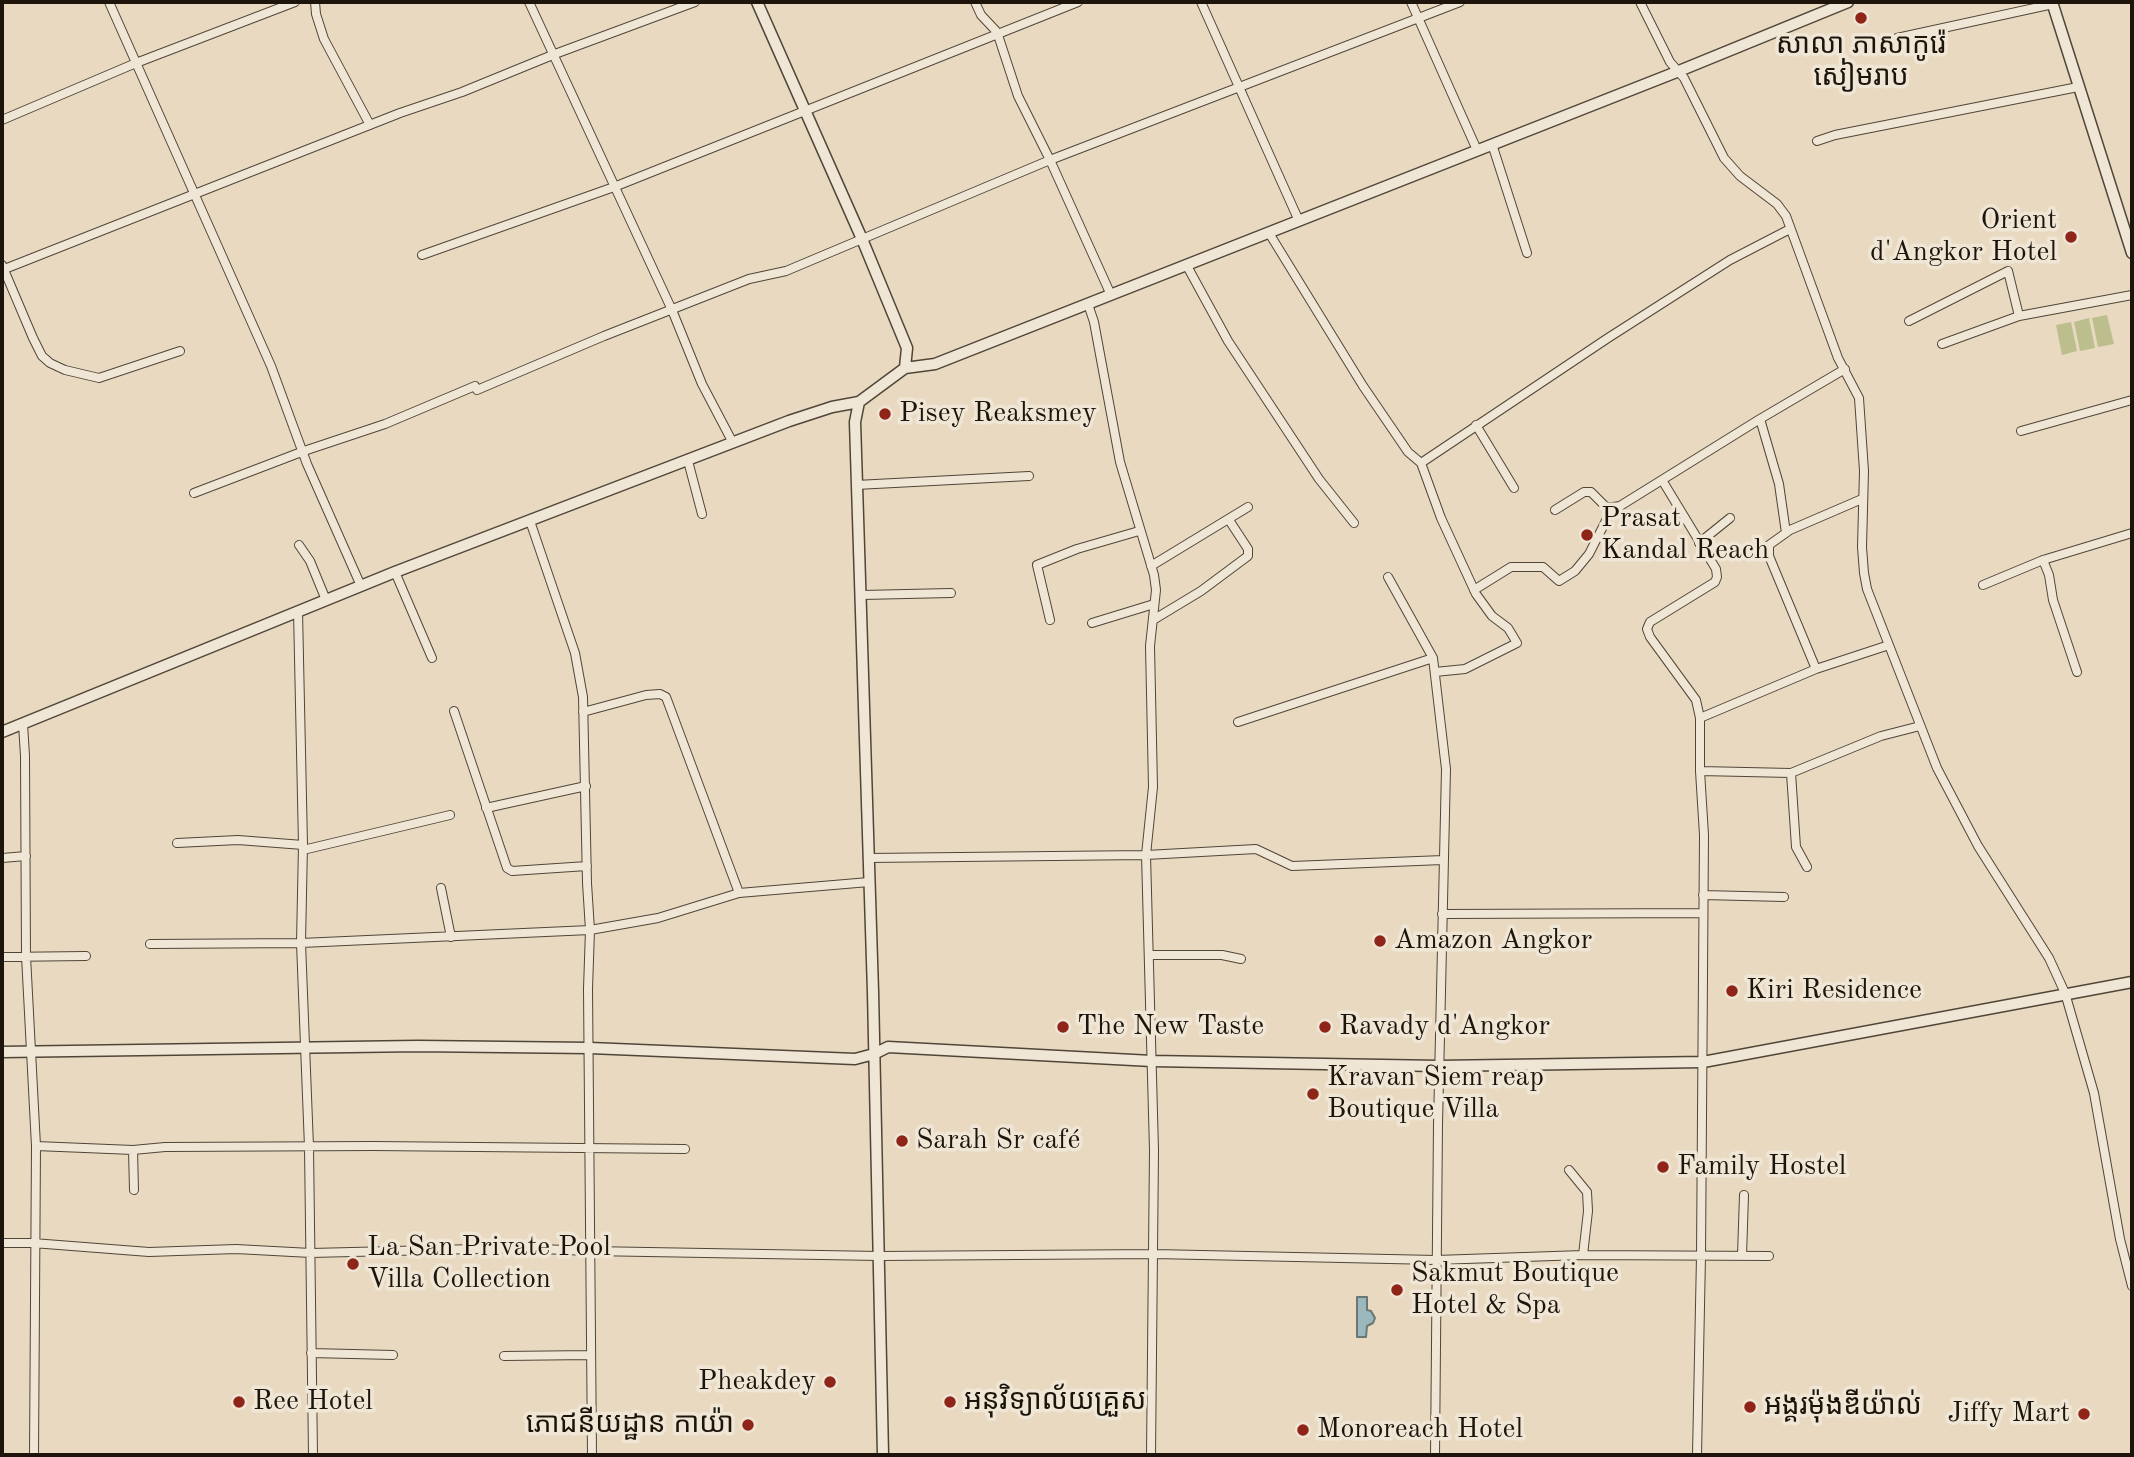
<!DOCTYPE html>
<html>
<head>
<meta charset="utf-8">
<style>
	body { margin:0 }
	#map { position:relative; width:2134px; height:1457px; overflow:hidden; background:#e8d9c0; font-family:"Old Standard TT",serif }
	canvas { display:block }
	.frame { position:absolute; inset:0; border:4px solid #1d150b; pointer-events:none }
</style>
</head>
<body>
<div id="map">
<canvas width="2134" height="1457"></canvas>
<div class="frame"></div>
</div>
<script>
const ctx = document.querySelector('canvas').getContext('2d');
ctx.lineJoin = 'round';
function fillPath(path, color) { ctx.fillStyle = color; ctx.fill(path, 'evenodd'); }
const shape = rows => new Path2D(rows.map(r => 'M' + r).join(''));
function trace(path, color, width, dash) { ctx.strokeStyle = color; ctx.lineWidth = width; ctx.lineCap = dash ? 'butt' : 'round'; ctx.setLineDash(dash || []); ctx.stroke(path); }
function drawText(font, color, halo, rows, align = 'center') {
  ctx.font = font + ' "Old Standard TT","Noto Sans Khmer",serif'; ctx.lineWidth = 7; ctx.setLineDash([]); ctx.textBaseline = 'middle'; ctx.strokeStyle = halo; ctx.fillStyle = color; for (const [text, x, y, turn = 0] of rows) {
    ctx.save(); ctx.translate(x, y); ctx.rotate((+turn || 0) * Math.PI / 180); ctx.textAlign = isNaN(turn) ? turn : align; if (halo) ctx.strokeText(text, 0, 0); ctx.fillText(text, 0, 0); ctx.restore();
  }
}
fillPath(shape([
	[2107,315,2114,344,2098,347,2092,318],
	[2089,318,2095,348,2080,351,2074,322],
	[2071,322,2077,351,2062,355,2056,325]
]), '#bcbe8e');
const water = shape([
	[1357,1297,1367,1297,1367,1310,1371,1311,1375,1318,1373,1323,1367,1326,1366,1337,1357,1337,1357,1297]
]);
fillPath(water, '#9bb8bc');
trace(water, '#697775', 2);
const minor = shape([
	[109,2,271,366,307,464,361,586],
	[315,2,316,14,324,39,370,125],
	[529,2,672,310,702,384,733,443],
	[975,2,981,15,997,32,1018,96,1050,160,1111,295],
	[1201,2,1299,221],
	[1411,2,1477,150],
	[1640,2,1670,62,1684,78,1724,158,1740,176,1777,204,1786,216,1838,358,1859,398,1864,471,1862,547,1864,573,1867,589,1937,768,1978,846,2049,958,2065,993,2094,1093,2120,1239,2132,1286],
	[1897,38,2053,4],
	[2,120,136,63,295,2],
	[1817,141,1835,135,2078,87],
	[1492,144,1527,253],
	[1269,233,1363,386,1408,452,1421,463,1441,518,1476,594,1492,616,1508,628,1517,643,1465,669,1435,672],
	[422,255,614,187,1078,2],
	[2,265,33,338,42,356,50,363,65,370,99,378,180,351],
	[1187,266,1228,341,1319,479,1354,523],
	[2,270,400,113,462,92,555,54,695,2],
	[1088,304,1094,322,1120,462,1154,575,1156,590,1150,646,1153,787,1146,855,1154,1150,1151,1455],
	[1909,321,2008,271,2019,316],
	[1942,344,2019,316,2132,295],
	[477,390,604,336,749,279,786,271,1050,160,1460,2],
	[1760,419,1779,484,1786,533],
	[1476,425,1514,488],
	[2021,431,2132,400],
	[688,461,702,514],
	[1421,463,1608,338,1730,260,1790,229],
	[1662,480,1716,569,1717,577,1715,582,1650,622,1647,629,1650,637,1696,700,1700,718,1700,771,1704,835,1701,1256,1697,1455],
	[856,485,1029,476],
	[194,493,304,451,385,424,475,386],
	[1555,510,1584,492,1591,492,1606,507,1613,507],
	[530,521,575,653,583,697,587,883,590,930,588,989,592,1455],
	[1699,543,1730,518],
	[299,545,310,561,326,600],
	[2043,560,2049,575,2053,600,2077,672],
	[1151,566,1248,507],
	[395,572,432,658],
	[1388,577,1433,658,1446,769,1438,1124,1435,1455],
	[1983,585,2043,560,2132,533],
	[1474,590,1511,567,1543,567,1559,581,1575,571,1589,554,1613,507,1620,506,1760,419,1845,369],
	[862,595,951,593],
	[298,611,303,845,301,943,309,1147,313,1455],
	[1050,620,1037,565,1077,549,1139,531],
	[1153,620,1201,591,1248,556,1248,549,1229,520],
	[1092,623,1154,604],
	[1816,669,1769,556,1769,545,1790,530,1862,499],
	[454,711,507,868,512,871,587,866],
	[583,712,646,695,660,694,666,697,739,893],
	[1700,718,1816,669,1889,645],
	[1238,722,1433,658],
	[23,724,25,756,26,956,36,1146,34,1455],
	[1700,771,1791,773,1881,736,1920,726],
	[1791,773,1796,847,1807,867],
	[486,808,586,786],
	[177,843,238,840,303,845],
	[303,850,450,815],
	[2,858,26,856],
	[868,858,1146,855,1256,849,1292,866,1443,860],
	[441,888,451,937],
	[1703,895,1784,897],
	[1442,914,1703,913],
	[150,944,301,943,590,930,658,918,739,893,869,882],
	[1149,955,1222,955,1241,959],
	[2,957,86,956],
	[36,1146,133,1150,165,1147,373,1146,685,1149],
	[133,1150,134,1190],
	[1569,1170,1587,1192,1588,1211,1583,1255],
	[2,1243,33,1243,149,1252,236,1249,311,1253,516,1248,590,1251,879,1256,1154,1254,1436,1260,1583,1255,1769,1256],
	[1742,1256,1744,1195],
	[311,1353,393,1355],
	[504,1356,590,1355]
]);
const tertiary = shape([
	[757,2,862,239,907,348,905,368,859,402,855,422,873,992,883,1455],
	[2052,2,2132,253],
	[905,368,935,364,1679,71,1848,2],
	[2,732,395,572,789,421,832,407,859,402],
	[2,1052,418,1046,590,1048,855,1059,874,1054,888,1047,1152,1061,1439,1066,1703,1062,2132,982]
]);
trace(minor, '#504638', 10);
trace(tertiary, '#504638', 13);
trace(minor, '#f0e6d6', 8);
trace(tertiary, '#f0e6d6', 10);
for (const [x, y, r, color] of [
	[1861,18,7,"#8f2418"],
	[2071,237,7,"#8f2418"],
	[885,414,7,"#8f2418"],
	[1587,535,7,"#8f2418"],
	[1380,941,7,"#8f2418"],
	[1732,991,7,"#8f2418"],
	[1063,1027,7,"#8f2418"],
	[1325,1027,7,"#8f2418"],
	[1313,1094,7,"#8f2418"],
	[902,1141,7,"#8f2418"],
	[1663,1167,7,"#8f2418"],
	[353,1264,7,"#8f2418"],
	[1397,1290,7,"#8f2418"],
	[830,1382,7,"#8f2418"],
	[239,1402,7,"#8f2418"],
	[950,1402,7,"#8f2418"],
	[1750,1407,7,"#8f2418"],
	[2084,1414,7,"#8f2418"],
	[748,1425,7,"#8f2418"],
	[1303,1430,7,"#8f2418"]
]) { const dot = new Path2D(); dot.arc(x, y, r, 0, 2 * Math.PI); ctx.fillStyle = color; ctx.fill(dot); trace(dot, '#f0e6d6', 2.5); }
drawText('28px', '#1d150b', '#f0e6d6', [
	["សាលា ភាសាកូរ៉េ",1861,46,"center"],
	["សៀមរាប",1861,78,"center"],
	["Orient",2057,221,"right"],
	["d'Angkor Hotel",2057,253,"right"],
	["Pisey Reaksmey",899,414],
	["Prasat",1601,519],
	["Kandal Reach",1601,551],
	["Amazon Angkor",1394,941],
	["Kiri Residence",1746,991],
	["The New Taste",1077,1027],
	["Ravady d'Angkor",1339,1027],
	["Kravan Siem reap",1327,1078],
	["Boutique Villa",1327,1110],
	["Sarah Sr café",916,1141],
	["Family Hostel",1677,1167],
	["La San Private Pool",367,1248],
	["Villa Collection",367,1280],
	["Sakmut Boutique",1411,1274],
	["Hotel & Spa",1411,1306],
	["Pheakdey",816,1382,"right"],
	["Ree Hotel",253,1402],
	["អនុវិទ្យាល័យគ្រួស",964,1402],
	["អង្គរម៉ុងឌីយ៉ាល់",1764,1407],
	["Jiffy Mart",2070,1414,"right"],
	["ភោជនីយដ្ឋាន កាយ៉ា",734,1425,"right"],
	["Monoreach Hotel",1317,1430]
], 'left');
</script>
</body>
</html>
